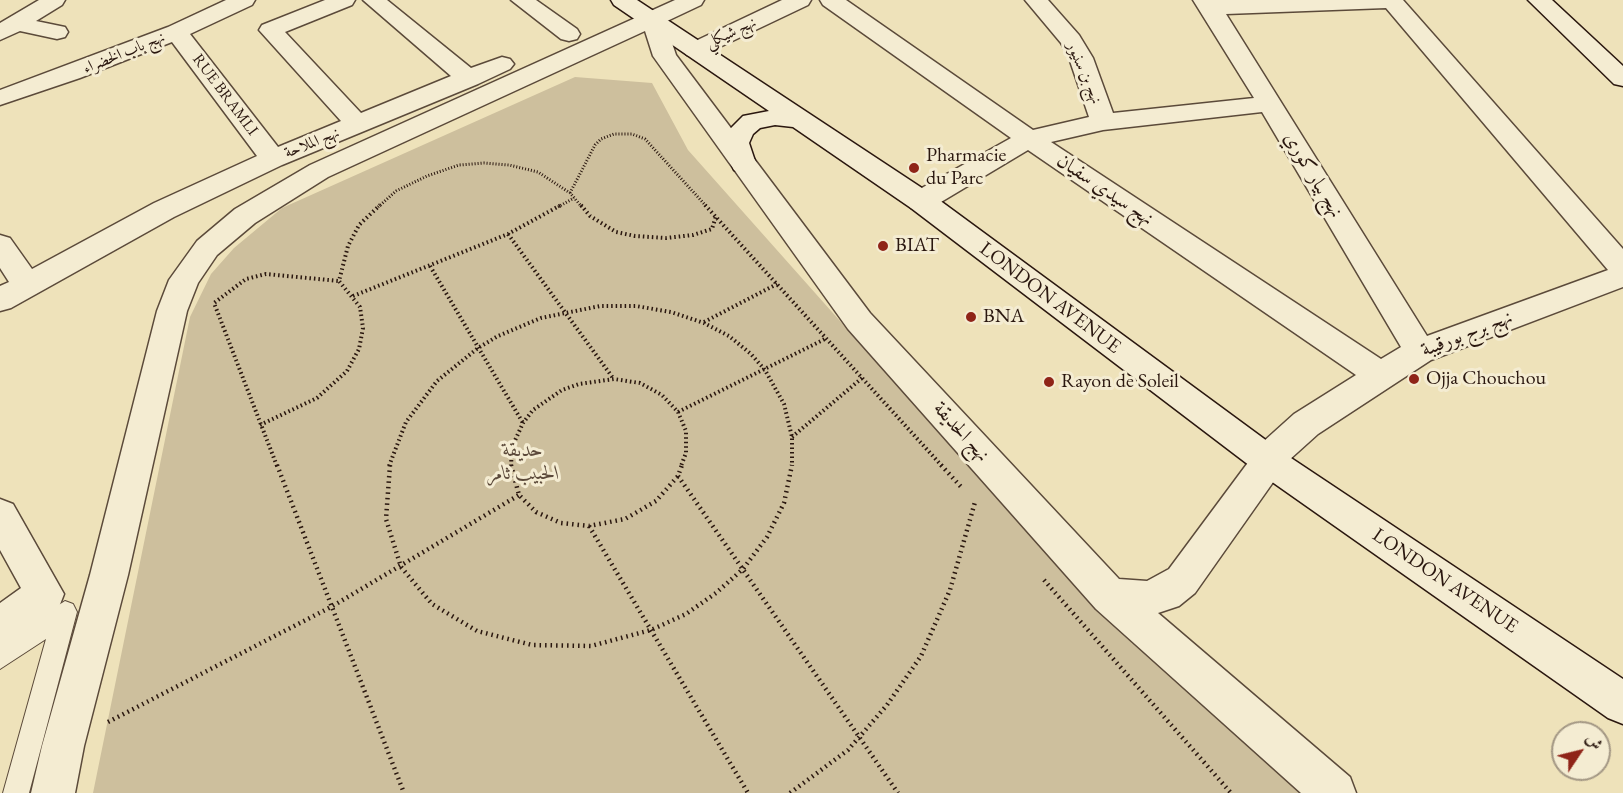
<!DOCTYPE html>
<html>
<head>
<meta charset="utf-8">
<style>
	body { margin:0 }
	#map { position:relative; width:1623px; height:793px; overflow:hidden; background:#eee2ba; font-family:"EB Garamond",Amiri,serif }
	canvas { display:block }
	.north { position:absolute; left:1551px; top:721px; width:60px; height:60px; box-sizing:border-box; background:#f4ecd2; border:2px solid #a39784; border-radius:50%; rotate:55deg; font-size:16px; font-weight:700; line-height:24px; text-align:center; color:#2a170f }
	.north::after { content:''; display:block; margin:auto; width:21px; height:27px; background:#8f2418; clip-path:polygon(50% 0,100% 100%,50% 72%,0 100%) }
</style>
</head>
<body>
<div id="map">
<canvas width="1623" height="793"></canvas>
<div class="north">ش</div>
</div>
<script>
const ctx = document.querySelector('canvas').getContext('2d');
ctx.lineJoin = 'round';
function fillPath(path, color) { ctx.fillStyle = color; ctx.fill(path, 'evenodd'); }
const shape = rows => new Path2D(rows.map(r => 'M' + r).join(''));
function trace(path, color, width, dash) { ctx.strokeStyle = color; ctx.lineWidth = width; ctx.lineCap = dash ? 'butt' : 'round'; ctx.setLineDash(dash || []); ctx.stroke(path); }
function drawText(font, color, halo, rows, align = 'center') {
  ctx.font = font + ' "EB Garamond",Amiri,serif'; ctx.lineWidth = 6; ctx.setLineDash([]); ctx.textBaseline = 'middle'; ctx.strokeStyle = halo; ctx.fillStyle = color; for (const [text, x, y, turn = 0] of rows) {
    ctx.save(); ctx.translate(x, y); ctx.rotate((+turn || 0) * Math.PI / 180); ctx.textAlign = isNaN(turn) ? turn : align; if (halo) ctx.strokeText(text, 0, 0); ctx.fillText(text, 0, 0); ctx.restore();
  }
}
fillPath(shape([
	[575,77,652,83,688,150,1096,609,1301,793,93,793,190,317,211,274,234,248,282,208]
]), '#cdbf9d');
const lane = shape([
	[65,601,73,604,77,612,29,793,3,793,46,639,0,669,0,643,65,601]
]);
const street = shape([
	[39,0,65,0,62,5,36,21,65,27,68,32,65,37,57,39,20,31,0,40,0,23,39,0],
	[226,0,255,0,252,5,190,34,278,147,341,121,259,30,262,25,325,0,355,0,352,5,285,32,361,113,451,76,363,0,387,0,471,68,502,57,510,59,514,64,510,69,478,84,282,165,174,217,11,308,0,311,0,286,9,282,0,268,0,235,10,238,32,269,154,203,257,156,172,42,80,78,0,105,0,90,168,27,226,0],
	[511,0,536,0,577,29,580,34,577,39,569,41,561,39,511,0],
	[675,0,704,0,701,5,665,22,676,55,870,313,1119,579,1147,581,1169,569,1264,441,1294,414,1356,375,1028,150,931,208,921,210,911,208,907,201,911,194,1011,138,823,5,820,0,846,0,1033,130,1089,117,1069,58,1061,43,1025,0,1048,0,1079,35,1093,58,1113,113,1254,98,1193,0,1403,0,1623,249,1623,287,1431,360,1318,434,1288,461,1195,593,1179,606,1158,613,1350,777,1356,793,1301,793,1096,609,848,329,653,56,645,31,328,177,255,223,217,255,198,283,187,311,128,575,84,746,75,793,31,793,42,746,90,575,157,311,169,280,197,241,235,209,310,165,675,0],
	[1386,8,1608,270,1427,336,1226,14,1386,8],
	[1262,112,1401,347,1381,359,1051,142,1103,130,1262,112],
	[782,0,811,0,808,5,703,55,695,57,687,55,683,50,687,45,782,0],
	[0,499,13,504,64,594,59,607,14,639,0,645,0,603,21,588,0,550,0,499]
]);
const secondary = shape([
	[611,0,637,0,931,194,1282,452,1623,679,1623,724,1608,718,1258,472,911,208,793,127,775,125,760,128,753,134,749,143,756,164,752,170,743,173,734,170,723,143,729,130,743,116,769,111,614,5,611,0],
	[1528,0,1552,0,1623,66,1623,86,1614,84,1528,0]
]);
trace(lane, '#5b4a3a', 2);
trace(street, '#5b4a3a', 3);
trace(secondary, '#2a170f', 3);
trace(shape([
	[570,193,595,145,601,139,614,134,632,134,645,139,707,207],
	[378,207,396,191,427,176,459,165,484,163,509,165,538,172,570,193,582,207],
	[558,207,574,198]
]), '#2a170f', 3, [1, 2]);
trace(shape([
	[581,205,590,216,616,232,635,236,666,238,693,235,712,229,716,216],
	[705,205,942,466],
	[508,234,613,378],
	[430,266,523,423],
	[353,296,508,234,561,205],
	[704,322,777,284],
	[678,412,827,338],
	[260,425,317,398,347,371,359,349,363,328,360,307,339,281,348,246,359,225,380,205],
	[792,437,862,378],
	[277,466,214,303,246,279,266,274,339,281],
	[389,466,406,422,437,381,478,348,498,336,541,318,600,306,636,306,671,312,704,323,729,336,751,354,765,370,784,404,792,437,792,466],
	[511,466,512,447,523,423,533,410,562,390,579,384,614,379,640,383,662,395,678,412,686,431,686,453,681,466]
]), '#2a170f', 4, [1.5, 3]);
trace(shape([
	[277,465,404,793],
	[390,465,386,519,401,567,432,604,477,631,532,645,591,646,651,630,686,614,716,593,743,569,767,537,784,503,792,465],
	[511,465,519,495,536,512,561,523,589,526,625,519,656,501,678,476,682,465],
	[941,465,963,489],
	[678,476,898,793],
	[589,526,748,793],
	[1044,580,1231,793],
	[108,722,331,607,519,495],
	[790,793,848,750,887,705,921,656,950,590,975,502]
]), '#2a170f', 4.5, [1.5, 4]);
fillPath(lane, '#f4ecd2');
fillPath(street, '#f4ecd2');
fillPath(secondary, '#f4ecd2');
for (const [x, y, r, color] of [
	[914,168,6,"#8f2418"],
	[883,246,6,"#8f2418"],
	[971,317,6,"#8f2418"],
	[1414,379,6,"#8f2418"],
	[1049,382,6,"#8f2418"]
]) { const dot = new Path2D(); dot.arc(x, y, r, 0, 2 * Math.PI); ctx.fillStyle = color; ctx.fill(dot); trace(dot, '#f4ecd2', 2); }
drawText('16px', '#2a170f', '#f4ecd2', [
	["نهج شيكلي",731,33,-25],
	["نهج باب الخضراء",124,53,-22],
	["نهج بن سنيور",1084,73,67],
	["RUE BRAMLI",225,95,53],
	["نهج الملاحة",312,143,-22]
]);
drawText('20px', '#2a170f', '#f4ecd2', [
	["Pharmacie",926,156],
	["du Parc",926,179],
	["BIAT",895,246],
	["BNA",983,317],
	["Ojja Chouchou",1426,379],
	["Rayon de Soleil",1061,382]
], 'left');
drawText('20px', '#2a170f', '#f4ecd2', [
	["نهج بيار كوري",1313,175,59],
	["نهج سيدي سفيان",1105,190,34],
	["LONDON AVENUE",1050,298,37],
	["نهج برج بورقيبة",1467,334,-21],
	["نهج الحديقة",961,432,48],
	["LONDON AVENUE",1445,581,34]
]);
drawText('italic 20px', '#5b493a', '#f4ecd2', [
	["حديقة",523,451],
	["الحبيب ثامر",523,474]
]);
</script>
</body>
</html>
